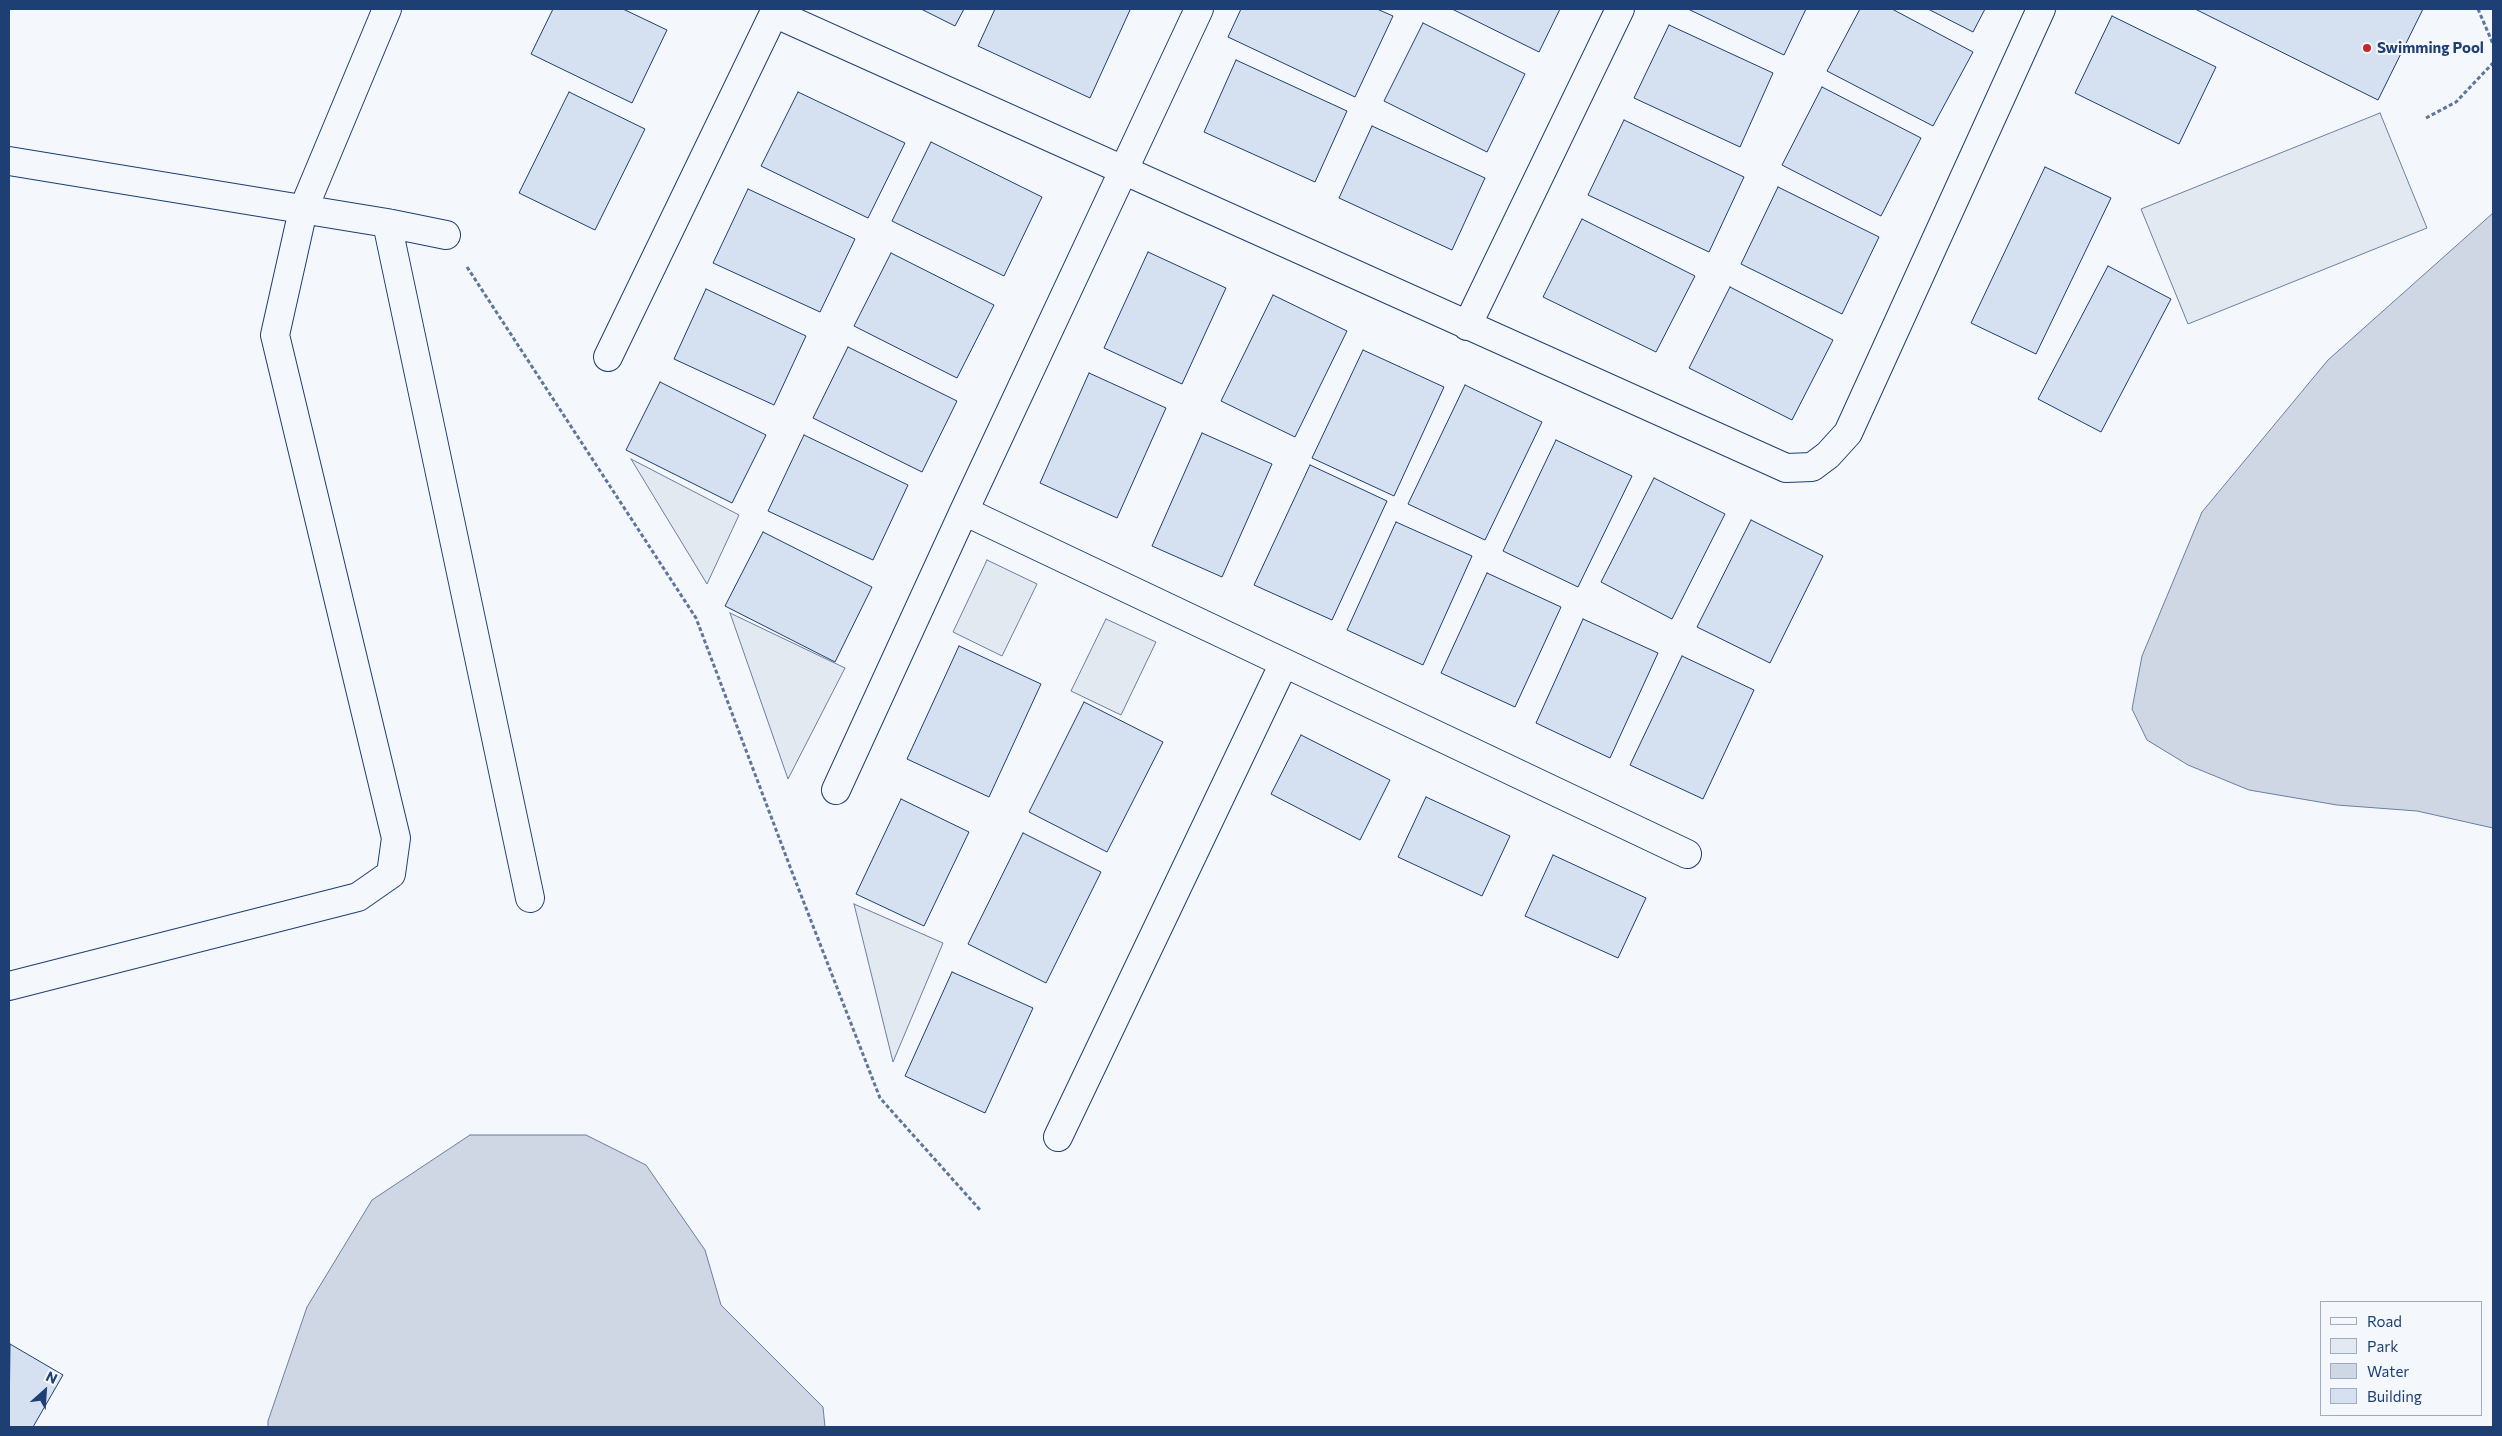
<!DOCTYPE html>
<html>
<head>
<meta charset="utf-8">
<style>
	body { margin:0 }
	#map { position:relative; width:2502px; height:1436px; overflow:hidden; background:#f4f7fb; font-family:Commissioner,sans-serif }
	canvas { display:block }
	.frame { position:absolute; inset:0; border:10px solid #1d3f73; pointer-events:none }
	.legend { position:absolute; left:2320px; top:1301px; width:162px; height:115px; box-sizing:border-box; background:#f4f7fb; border:1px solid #9eadc5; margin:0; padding:6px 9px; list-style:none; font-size:15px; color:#1d3f73 }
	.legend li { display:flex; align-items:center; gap:10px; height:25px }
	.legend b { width:25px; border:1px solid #9eadc5 }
	.north { position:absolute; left:20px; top:1366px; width:50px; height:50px; -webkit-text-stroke:4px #f4f7fb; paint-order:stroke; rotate:26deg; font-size:14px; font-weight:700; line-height:20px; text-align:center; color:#1d3f73 }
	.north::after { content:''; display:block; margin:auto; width:18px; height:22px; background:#1d3f73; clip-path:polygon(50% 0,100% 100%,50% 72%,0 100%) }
</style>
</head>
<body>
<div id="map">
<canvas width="2502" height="1436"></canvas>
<div class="frame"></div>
<ul class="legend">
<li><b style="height:6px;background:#f4f7fb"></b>Road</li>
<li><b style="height:14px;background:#e3e9f0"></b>Park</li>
<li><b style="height:14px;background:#cfd7e4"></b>Water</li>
<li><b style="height:14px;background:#d5e0f0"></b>Building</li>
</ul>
<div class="north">N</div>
</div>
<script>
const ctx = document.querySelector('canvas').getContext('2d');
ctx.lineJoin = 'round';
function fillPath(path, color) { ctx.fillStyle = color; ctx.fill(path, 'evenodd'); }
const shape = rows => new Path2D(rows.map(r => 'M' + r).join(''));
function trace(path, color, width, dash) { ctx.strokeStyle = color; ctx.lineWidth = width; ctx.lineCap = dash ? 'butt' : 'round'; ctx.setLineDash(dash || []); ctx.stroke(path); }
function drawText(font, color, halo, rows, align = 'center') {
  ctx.font = font + ' Commissioner,sans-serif'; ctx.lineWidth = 4; ctx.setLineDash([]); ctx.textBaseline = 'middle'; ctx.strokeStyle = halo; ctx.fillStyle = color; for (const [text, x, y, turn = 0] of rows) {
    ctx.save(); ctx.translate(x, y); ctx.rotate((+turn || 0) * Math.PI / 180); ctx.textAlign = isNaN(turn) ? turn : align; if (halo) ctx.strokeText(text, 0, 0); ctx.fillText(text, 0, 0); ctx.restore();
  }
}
const green = shape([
	[2380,113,2427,228,2188,324,2141,209,2380,113],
	[631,459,739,515,707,584,631,459],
	[987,560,1037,584,1002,656,953,632,987,560],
	[730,613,845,668,788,779,730,613],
	[1106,619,1156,642,1121,715,1071,691,1106,619],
	[854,904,943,943,893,1062,854,904]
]);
fillPath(green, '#e3e9f0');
trace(green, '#687fa3', 1);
const water = shape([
	[2493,213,2493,828,2417,811,2337,805,2249,790,2188,765,2147,740,2132,709,2142,656,2202,512,2328,360,2493,213],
	[470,1135,586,1135,646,1165,705,1250,721,1305,823,1407,825,1427,268,1427,268,1421,307,1307,372,1200,470,1135]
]);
fillPath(water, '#cfd7e4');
trace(water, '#687fa3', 1);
const building = shape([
	[553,9,623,9,667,30,632,103,531,54,553,9],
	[921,9,964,9,955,26,921,9],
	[995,9,1128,9,1130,10,1090,98,978,46,995,9],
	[1241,9,1377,9,1393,16,1355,97,1228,37,1241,9],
	[1452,9,1560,9,1539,52,1452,9],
	[1688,9,1806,9,1784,55,1688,9],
	[1860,9,1892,9,1973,52,1933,126,1827,71,1860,9],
	[1928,9,1985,9,1973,32,1928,9],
	[2195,9,2423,9,2378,100,2195,9],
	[2112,16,2216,67,2179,144,2075,93,2112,16],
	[1423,23,1525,74,1487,152,1384,101,1423,23],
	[1669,25,1773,73,1740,147,1634,98,1669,25],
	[1236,60,1347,111,1315,182,1204,132,1236,60],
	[1822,87,1921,138,1881,216,1782,165,1822,87],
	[569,92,645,129,595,230,519,193,569,92],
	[798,92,905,143,868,218,761,166,798,92],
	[1624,120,1744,177,1709,252,1588,195,1624,120],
	[1372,126,1485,178,1452,250,1339,198,1372,126],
	[931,142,1042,197,1004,276,892,221,931,142],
	[2045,167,2111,198,2036,354,1971,323,2045,167],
	[1778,187,1879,237,1842,314,1741,264,1778,187],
	[748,189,855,239,820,312,713,263,748,189],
	[1582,219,1695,276,1656,352,1543,297,1582,219],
	[1148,252,1226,288,1182,384,1104,348,1148,252],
	[891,253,994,305,957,378,854,326,891,253],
	[2108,266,2171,299,2101,432,2038,399,2108,266],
	[1730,287,1833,340,1792,420,1689,368,1730,287],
	[706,289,806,336,774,405,674,359,706,289],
	[1273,295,1347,331,1295,437,1221,401,1273,295],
	[848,347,957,401,922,472,813,418,848,347],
	[1363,350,1444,387,1394,496,1312,458,1363,350],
	[1089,373,1166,408,1117,518,1040,483,1089,373],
	[660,382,766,435,732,503,626,450,660,382],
	[1465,385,1542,422,1485,540,1408,504,1465,385],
	[1202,433,1272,464,1222,577,1152,546,1202,433],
	[804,435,908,485,873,560,768,511,804,435],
	[1556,440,1632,476,1578,587,1503,551,1556,440],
	[1310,465,1387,501,1332,620,1254,585,1310,465],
	[1654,478,1725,514,1672,619,1601,582,1654,478],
	[1751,520,1823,556,1770,663,1697,627,1751,520],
	[1396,522,1472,556,1423,665,1347,630,1396,522],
	[763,532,872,587,835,662,725,606,763,532],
	[1487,573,1561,607,1515,707,1441,673,1487,573],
	[1583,619,1658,653,1610,758,1536,723,1583,619],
	[959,646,1041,684,989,797,907,759,959,646],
	[1682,656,1754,690,1703,799,1630,765,1682,656],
	[1084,702,1163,742,1107,852,1029,812,1084,702],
	[1301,735,1390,780,1360,840,1271,794,1301,735],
	[1426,797,1510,836,1482,896,1398,857,1426,797],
	[901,799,969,832,924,926,856,894,901,799],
	[1023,833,1101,872,1046,983,968,944,1023,833],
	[1553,855,1646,898,1618,958,1525,916,1553,855],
	[952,972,1033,1008,985,1113,905,1076,952,972],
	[10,1344,63,1375,33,1427,9,1427,10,1344]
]);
fillPath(building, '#d5e0f0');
trace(building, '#1d3f73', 1);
const minor = shape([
	[774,13,1786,468,1812,467,1828,455,1848,433,2041,9],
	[9,161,387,223,446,235],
	[387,223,530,898],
	[1467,326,1620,9],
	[608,357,776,9],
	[964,511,1687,854],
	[836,790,964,511,1199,9],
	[9,986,358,897,391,874,396,838,275,335,303,210,387,9],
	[1058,1137,1284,663]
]);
trace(minor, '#1d3f73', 30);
trace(shape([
	[2478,9,2493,44],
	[2426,118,2456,102,2493,63],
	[467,267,696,618,792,872,880,1098,981,1211]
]), '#5e769c', 3, [4, 2.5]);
trace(minor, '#f4f7fb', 28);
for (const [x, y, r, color] of [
	[2367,48,5,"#c62828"]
]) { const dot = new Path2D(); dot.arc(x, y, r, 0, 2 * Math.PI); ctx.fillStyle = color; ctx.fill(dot); trace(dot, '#f4f7fb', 2); }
drawText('bold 15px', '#1d3f73', '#f4f7fb', [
	["Swimming Pool",2377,48]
], 'left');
</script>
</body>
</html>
